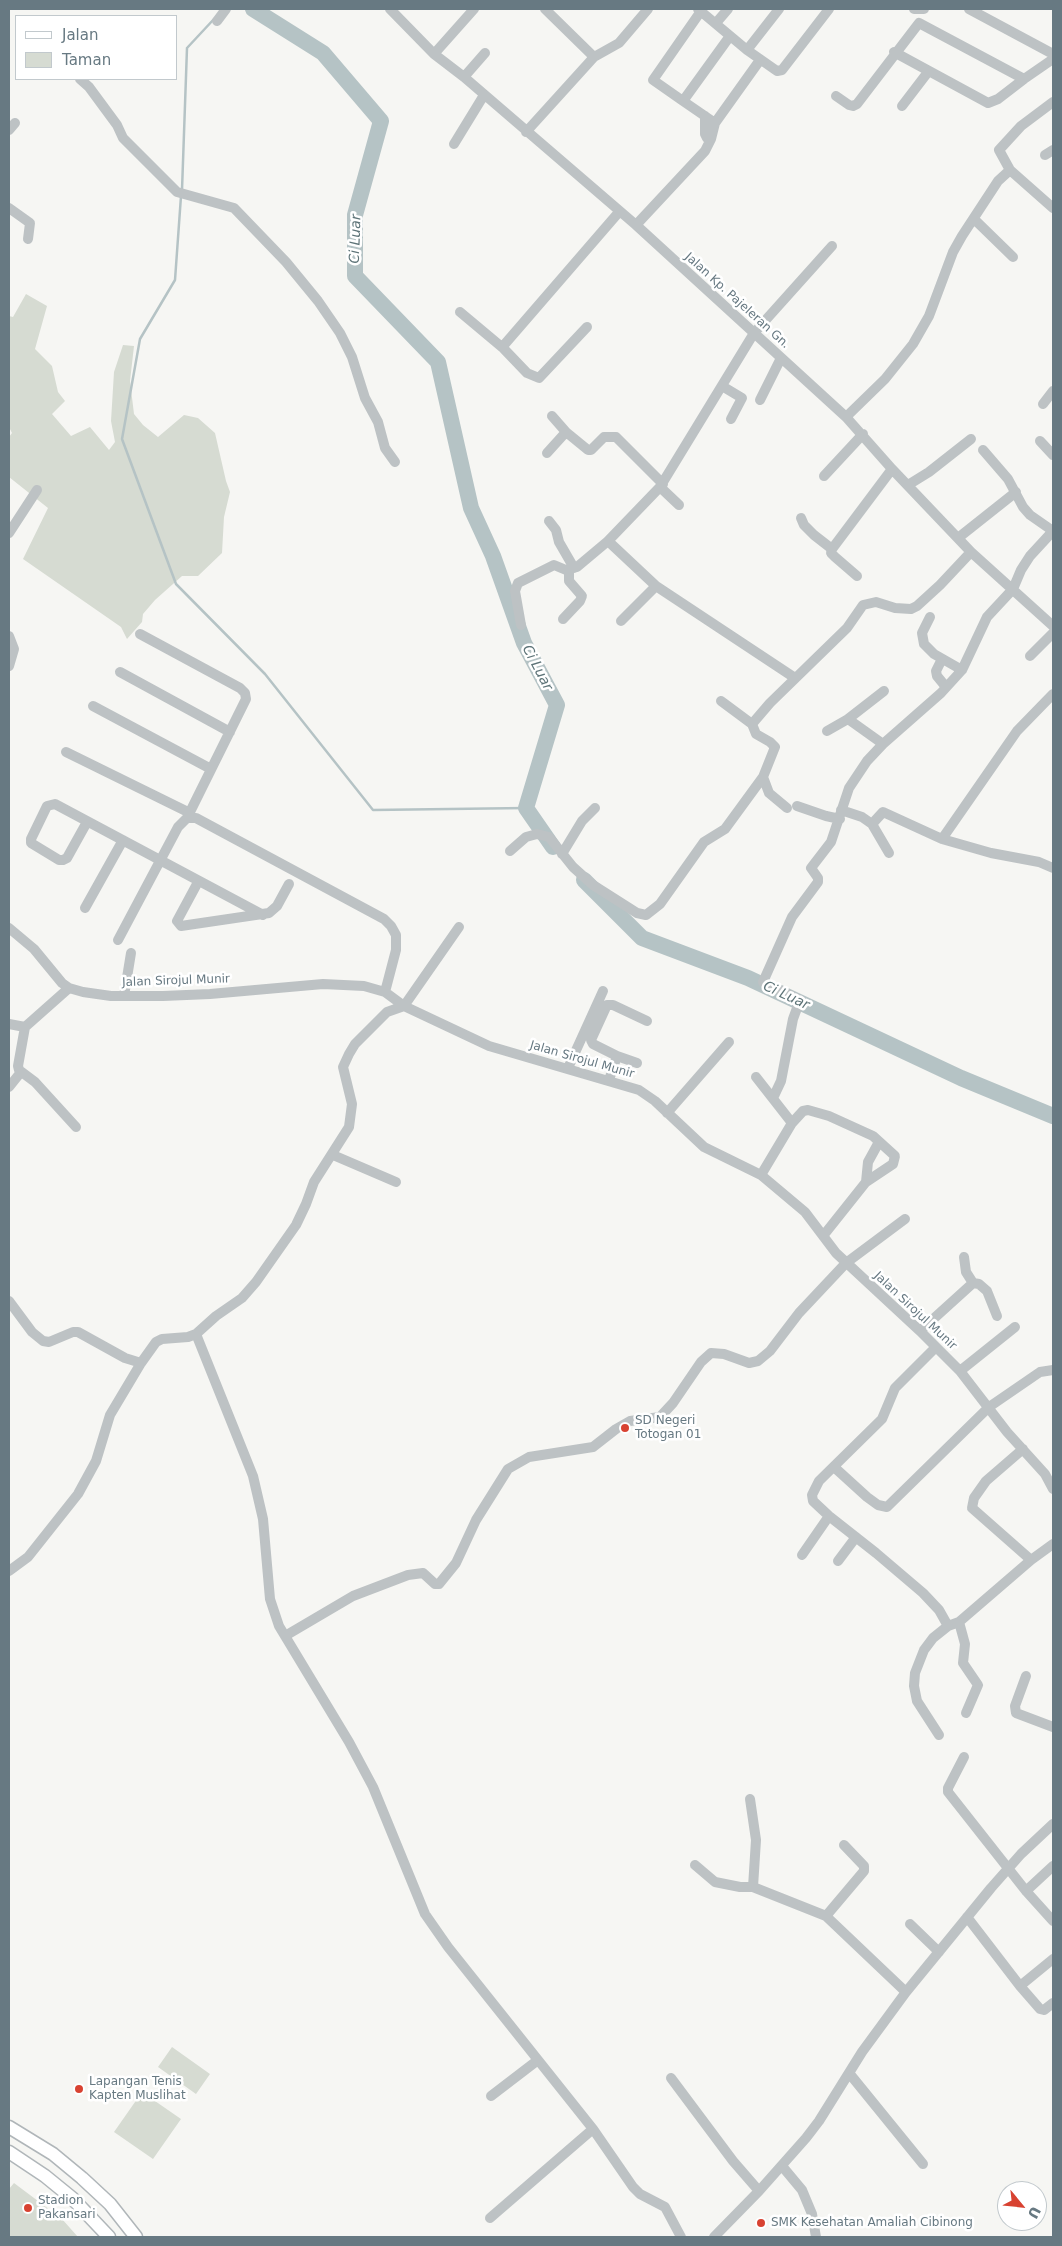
<!DOCTYPE html>
<html>
<head>
<meta charset="utf-8">
<style>
	body { margin:0 }
	#map { position:relative; width:1062px; height:2246px; overflow:hidden; background:#f6f6f3; font-family:"DejaVu Sans",sans-serif }
	canvas { display:block }
	.frame { position:absolute; inset:0; border:10px solid #677982; pointer-events:none }
	.legend { position:absolute; left:15px; top:15px; width:162px; height:65px; box-sizing:border-box; background:#fff; border:1px solid #c2c9cd; margin:0; padding:6px 9px; list-style:none; font-size:15px; color:#677982 }
	.legend li { display:flex; align-items:center; gap:10px; height:25px }
	.legend b { width:25px; border:1px solid #c2c9cd }
	.north { position:absolute; left:997px; top:2181px; width:50px; height:50px; box-sizing:border-box; background:#fff; border:1px solid #c2c9cd; border-radius:50%; rotate:118deg; font-size:14px; font-weight:700; line-height:20px; text-align:center; color:#677982 }
	.north::after { content:''; display:block; margin:auto; width:18px; height:22px; background:#d84231; clip-path:polygon(50% 0,100% 100%,50% 72%,0 100%) }
</style>
</head>
<body>
<div id="map">
<canvas width="1062" height="2246"></canvas>
<div class="frame"></div>
<ul class="legend">
<li><b style="height:6px;background:#fff"></b>Jalan</li>
<li><b style="height:14px;background:#d6dbd2"></b>Taman</li>
</ul>
<div class="north">U</div>
</div>
<script>
const ctx = document.querySelector('canvas').getContext('2d');
ctx.lineJoin = 'round';
function fillPath(path, color) { ctx.fillStyle = color; ctx.fill(path, 'evenodd'); }
const shape = rows => new Path2D(rows.map(r => 'M' + r).join(''));
function trace(path, color, width, dash) { ctx.strokeStyle = color; ctx.lineWidth = width; ctx.lineCap = dash ? 'butt' : 'round'; ctx.setLineDash(dash || []); ctx.stroke(path); }
function drawText(font, color, halo, rows, align = 'center') {
  ctx.font = font + ' "DejaVu Sans",sans-serif'; ctx.lineWidth = 5; ctx.setLineDash([]); ctx.textBaseline = 'middle'; ctx.strokeStyle = halo; ctx.fillStyle = color; for (const [text, x, y, turn = 0] of rows) {
    ctx.save(); ctx.translate(x, y); ctx.rotate((+turn || 0) * Math.PI / 180); ctx.textAlign = isNaN(turn) ? turn : align; if (halo) ctx.strokeText(text, 0, 0); ctx.fillText(text, 0, 0); ctx.restore();
  }
}
fillPath(shape([
	[26,294,47,306,35,349,52,366,58,392,65,401,52,414,71,436,90,427,109,450,115,442,111,421,114,372,123,345,134,346,130,381,134,414,143,425,158,437,184,415,198,418,215,433,226,481,230,492,224,517,222,553,198,576,182,576,155,600,143,614,142,622,127,639,121,627,23,559,48,508,9,477,9,437,12,433,9,427,9,316,13,317],
	[172,2047,210,2074,196,2094,158,2067],
	[142,2092,181,2119,153,2159,114,2132],
	[14,2183,62,2219,78,2237,9,2237,9,2189]
]), '#d6dbd2');
trace(shape([
	[182,190,187,48,214,19],
	[181,196,175,280,140,339,122,439,176,584,265,674,373,810,526,808]
]), '#b5c3c5', 2.5);
trace(shape([
	[253,9,323,53,381,121,355,215,355,276,438,362,471,508,493,556,524,643,557,705,526,808,553,847],
	[584,880,642,938,748,978,961,1078,1053,1116]
]), '#b5c3c5', 16);
const major = shape([
	[9,2127,53,2154,82,2178,110,2204,136,2237],
	[9,2152,45,2176,72,2198,109,2237]
]);
trace(major, '#b0b6b9', 15);
trace(shape([
	[390,9,434,54,464,77,636,225,846,417,892,469,971,552,1053,626],
	[698,9,747,50,777,71,782,70,829,9],
	[914,9,924,9],
	[969,9,1053,54],
	[217,21,226,9],
	[716,23,728,9],
	[747,50,779,9],
	[894,52,988,103,998,99,1024,79,1053,59],
	[434,54,474,9],
	[594,57,619,43,648,9],
	[464,77,485,53],
	[80,79,89,87,117,125,123,138,177,192,234,208,286,262,318,301,340,333,352,357,365,398,378,422,385,448,395,462],
	[836,96,849,105,853,106,857,104,919,23,1024,79],
	[683,101,653,80,701,11],
	[1053,102,1021,126,999,150,1010,170,1053,208],
	[902,106,928,72],
	[705,116,705,134,707,138,711,139],
	[715,123,683,101,730,36],
	[9,130,15,123],
	[526,132,594,57,545,9],
	[454,144,484,95],
	[1045,155,1053,150],
	[9,208,30,223,28,239],
	[974,219,1013,257],
	[636,225,705,151,711,139,715,123,760,60],
	[460,312,503,348],
	[587,327,539,378,527,373,504,349,504,345,619,212],
	[722,386,742,398,731,419],
	[760,400,781,358],
	[1043,404,1053,391],
	[552,416,566,432,588,450,591,450,604,437,616,437,663,484],
	[846,417,885,379,913,344,929,316,953,252,962,236,998,181,1010,170],
	[1040,441,1053,455],
	[983,450,1008,479,1023,507,1030,515,1053,531],
	[547,453,566,432],
	[824,476,863,434],
	[908,485,929,472,971,439],
	[660,487,679,505],
	[801,518,804,525,814,535,832,549],
	[549,521,556,530,559,542,574,568],
	[9,533,37,490],
	[958,538,1016,492],
	[608,541,656,586,795,678],
	[857,576,835,557,831,553,832,549,892,469],
	[930,617,922,633,924,644,934,654,962,670],
	[563,619,580,601,582,596,569,581,569,570],
	[621,621,656,586],
	[521,625,515,591,518,583,554,565,566,570,577,567,608,541,660,487,754,333,832,246],
	[140,634,240,688,245,693,246,699,187,818],
	[9,636,14,649,9,666],
	[1030,656,1053,633],
	[942,659,936,671,937,676,946,687],
	[120,672,230,732],
	[721,701,752,724],
	[93,706,211,769],
	[827,731,848,719],
	[883,744,848,719,884,691],
	[66,752,190,813],
	[797,806,826,816,840,819],
	[787,808,769,793,763,777,775,747,770,742,756,734,752,724,770,703,847,628,863,605,876,602,895,608,911,609,917,606,940,585,971,552],
	[841,810,862,817,872,824,883,812,942,839,991,853,1039,862,1053,868],
	[87,822,67,858,63,860,59,860,31,843,31,839,47,806,55,804,263,915],
	[872,824,889,853],
	[942,839,1017,731,1053,694],
	[510,851,526,837,537,834,549,837,573,867,593,885,637,913,646,915,660,904,704,842,725,829,763,777],
	[562,854,582,821,595,808],
	[198,882,177,921,181,926,269,913,277,906,289,884],
	[85,908,123,840],
	[9,928,34,949,62,983,69,988,83,992,111,996,163,996,210,994,323,984,364,986,385,992,404,1006,489,1046,639,1090,655,1101,704,1147,761,1175,805,1212,836,1253,920,1331,960,1371,1007,1432,1045,1474,1053,1489],
	[118,940,178,827,187,818,196,818,384,919,391,926,396,935,396,950,385,992],
	[69,988,25,1027,18,1066,19,1070,35,1082,76,1127],
	[124,996,131,953],
	[9,1024,25,1027],
	[617,1056,637,1063],
	[568,1068,603,991],
	[756,1077,792,1123],
	[609,1080,617,1056,593,1044,591,1040,607,1005,613,1005,647,1021],
	[9,1087,21,1072],
	[773,1098,781,1081,793,1019,800,1000,763,982,792,917,818,882,818,878,811,868,831,842,849,788,867,761,883,744,941,693,962,670,987,617,1013,589,1021,570,1030,556,1053,531],
	[667,1113,729,1042],
	[333,1155,396,1182],
	[761,1175,792,1123,803,1111,808,1110,829,1116,873,1136,895,1156,893,1164,866,1182,823,1236],
	[866,1182,868,1162,879,1142],
	[964,1257,966,1272,973,1283],
	[9,1301,32,1332,43,1341,49,1342,73,1332,78,1332,125,1358,141,1363],
	[920,1331,973,1283,979,1284,987,1291,997,1316],
	[196,1334,253,1476,263,1519,270,1599,279,1626,349,1742,373,1787,425,1914,448,1947,593,2129,633,2187,640,2194,665,2207,681,2237],
	[936,1347,895,1388,882,1419,819,1481,812,1495,813,1501,829,1516,876,1553,923,1593,939,1610,948,1626],
	[960,1371,1015,1327],
	[1023,1449,986,1481,974,1498,972,1508,1031,1560],
	[834,1467,867,1497,878,1505,887,1507,989,1407,1040,1372,1053,1370],
	[802,1555,829,1516],
	[838,1561,856,1537],
	[9,1571,28,1557,78,1494,96,1461,110,1415,141,1363,156,1342,162,1339,188,1337,196,1334,216,1316,242,1298,256,1282,296,1225,306,1204,314,1182,349,1127,352,1104,343,1067,349,1054,355,1044,387,1012,404,1006,459,927],
	[959,1622,965,1644,963,1663,978,1685,966,1713],
	[285,1636,353,1596,408,1575,423,1573,435,1584,439,1584,456,1563,476,1520,508,1469,529,1457,593,1447,616,1429,630,1421,660,1417,673,1403,701,1362,711,1353,724,1354,749,1363,758,1361,770,1351,799,1313,846,1263,905,1219],
	[1026,1676,1015,1706,1016,1713,1053,1727],
	[939,1735,917,1701,914,1686,915,1673,924,1650,933,1638,948,1626,959,1622,1031,1560,1053,1544],
	[964,1757,948,1788,948,1792,1026,1891,1053,1921],
	[750,1799,756,1840,753,1887],
	[695,1865,715,1882,740,1887,753,1887,826,1916,906,1992],
	[1026,1891,1053,1866],
	[826,1916,864,1871,864,1866,844,1845],
	[967,1917,1020,1986,1040,2009,1044,2010,1053,2003],
	[910,1924,939,1952],
	[1020,1986,1053,1959],
	[849,2073,923,2164],
	[671,2078,733,2161,759,2191],
	[491,2096,538,2060],
	[782,2166,802,2190,812,2214,816,2237],
	[490,2218,593,2129],
	[714,2237,759,2191,806,2138,819,2121,862,2052,906,1992,991,1888,1021,1854,1053,1824]
]), '#bdc2c4', 10);
trace(major, '#fff', 12);
for (const [x, y, r, color] of [
	[625,1428,5,"#d84231"],
	[79,2089,5,"#d84231"],
	[28,2208,5,"#d84231"],
	[761,2223,5,"#d84231"]
]) { const dot = new Path2D(); dot.arc(x, y, r, 0, 2 * Math.PI); ctx.fillStyle = color; ctx.fill(dot); trace(dot, '#fff', 2); }
drawText('12px', '#677982', '#fff', [
	["Jalan Kp. Pajeleran Gn.",737,301,42],
	["Jalan Sirojul Munir",176,981,-2],
	["Jalan Sirojul Munir",582,1060,16],
	["Jalan Sirojul Munir",915,1311,43]
]);
drawText('12px', '#677982', '#fff', [
	["SD Negeri",635,1421],
	["Totogan 01",635,1435],
	["Lapangan Tenis",89,2082],
	["Kapten Muslihat",89,2096],
	["Stadion",38,2201],
	["Pakansari",38,2215],
	["SMK Kesehatan Amaliah Cibinong",771,2223]
], 'left');
drawText('italic 14px', '#5e7478', '#fff', [
	["Ci Luar",356,239,-88],
	["Ci Luar",537,668,62],
	["Ci Luar",786,996,25]
]);
</script>
</body>
</html>
